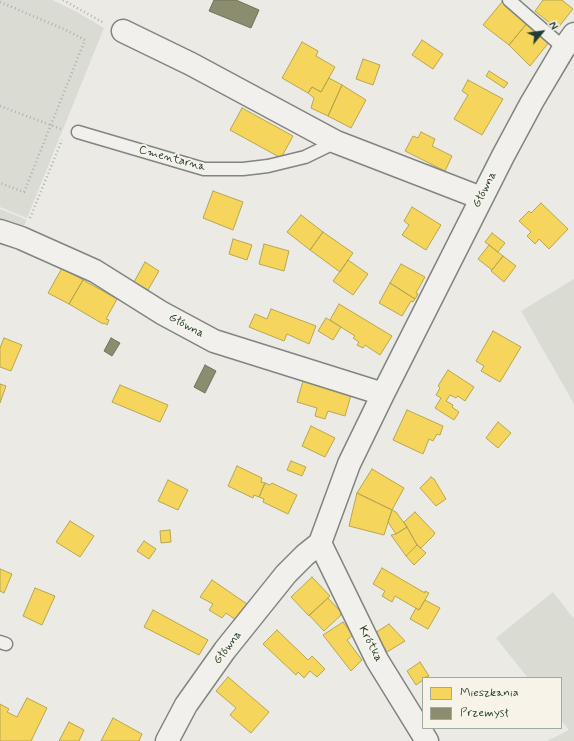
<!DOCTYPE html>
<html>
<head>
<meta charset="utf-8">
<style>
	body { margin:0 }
	#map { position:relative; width:574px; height:741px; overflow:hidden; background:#ebeae4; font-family:Mynerve,sans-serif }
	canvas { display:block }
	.legend { position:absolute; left:422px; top:677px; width:140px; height:52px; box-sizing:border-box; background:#f7f3e8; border:1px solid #a1aaa0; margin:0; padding:5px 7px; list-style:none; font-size:12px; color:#1f3d34 }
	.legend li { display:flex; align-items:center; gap:8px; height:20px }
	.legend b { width:20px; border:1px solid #a1aaa0 }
	.north { position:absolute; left:522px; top:12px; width:40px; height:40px; -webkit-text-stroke:3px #f7f3e8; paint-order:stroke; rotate:61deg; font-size:11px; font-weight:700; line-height:16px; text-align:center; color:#1f3d34 }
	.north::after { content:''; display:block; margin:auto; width:14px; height:18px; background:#1f3d34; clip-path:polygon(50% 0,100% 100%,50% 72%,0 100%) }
</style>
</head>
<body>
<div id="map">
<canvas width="574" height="741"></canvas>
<ul class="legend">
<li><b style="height:11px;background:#f6d55c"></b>Mieszkania</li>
<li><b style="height:11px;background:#8c8c6e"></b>Przemysł</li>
</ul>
<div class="north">N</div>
</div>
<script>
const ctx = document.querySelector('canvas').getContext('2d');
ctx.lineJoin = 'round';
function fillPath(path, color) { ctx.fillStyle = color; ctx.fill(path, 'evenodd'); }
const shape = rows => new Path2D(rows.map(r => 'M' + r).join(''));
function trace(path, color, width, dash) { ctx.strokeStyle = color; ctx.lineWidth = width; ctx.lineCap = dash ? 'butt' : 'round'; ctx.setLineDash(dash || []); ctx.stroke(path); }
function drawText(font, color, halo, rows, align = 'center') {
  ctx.font = font + ' Mynerve,sans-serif'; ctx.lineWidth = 4; ctx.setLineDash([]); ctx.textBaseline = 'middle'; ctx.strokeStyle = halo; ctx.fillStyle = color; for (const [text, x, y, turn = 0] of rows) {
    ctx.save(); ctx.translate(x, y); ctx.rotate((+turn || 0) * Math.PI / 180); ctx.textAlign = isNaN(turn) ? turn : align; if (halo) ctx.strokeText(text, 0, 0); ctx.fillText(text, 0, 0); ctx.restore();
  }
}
fillPath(shape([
	[0,0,52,0,77,12,104,28,27,218,0,207],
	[0,209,27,220,21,231,0,224],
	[574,279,574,404,521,311],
	[553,592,574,619,574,741,547,741,569,730,561,720,561,678,528,678,496,638]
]), '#dadbd2');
const homes = shape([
	[543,0,562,0,573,9,557,29,535,11,543,0],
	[502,2,528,22,509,45,483,25,502,2],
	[528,22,550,41,530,66,509,45,528,22],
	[422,40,443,54,433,69,412,55,422,40],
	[302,42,318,51,316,56,335,67,321,92,312,87,308,93,282,78,302,42],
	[363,59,380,65,373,85,356,79,363,59],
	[489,71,508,83,504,88,486,76,489,71],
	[329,78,342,85,328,116,311,108,314,98,308,93,312,87,321,92,329,78],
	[468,80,503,99,482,135,454,119,468,95,462,91,468,80],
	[342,85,366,100,351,128,328,116,342,85],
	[242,108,293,136,281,158,230,130,242,108],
	[421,132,435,139,432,146,452,156,445,171,405,151,413,136,418,138,421,132],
	[213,191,243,202,233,230,203,218,213,191],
	[541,203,568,229,549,249,539,239,535,244,527,236,531,232,519,221,529,211,531,213,541,203],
	[412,207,441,225,426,250,402,235,409,225,404,221,412,207],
	[301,215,323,232,310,250,287,232,301,215],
	[323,232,353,253,340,272,310,250,323,232],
	[492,233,505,243,498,252,485,242,492,233],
	[233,239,252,245,247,260,229,254,233,239],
	[264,244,289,251,284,271,259,264,264,244],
	[489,245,503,256,492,270,478,259,489,245],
	[503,256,516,266,504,282,491,271,503,256],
	[348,260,368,274,353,295,333,281,348,260],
	[145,262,159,271,148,290,134,282,145,262],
	[401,264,425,277,416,293,418,294,415,299,390,283,401,264],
	[62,268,83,280,69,304,48,293,62,268],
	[83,280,117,299,106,319,109,320,107,325,104,323,103,324,69,304,83,280],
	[390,283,415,299,413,302,411,301,402,316,379,303,390,283],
	[339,304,392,336,380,355,365,345,363,348,357,345,359,342,353,338,355,336,330,320,339,304],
	[271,309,316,326,309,344,287,334,284,341,249,327,255,314,267,319,271,309],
	[326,318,341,327,333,340,318,331,326,318],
	[493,331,521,347,500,382,481,371,484,366,476,361,493,331],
	[4,338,22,345,11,371,0,367,0,348,4,338],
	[448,370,474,387,465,401,458,396,456,398,450,395,446,401,453,405,452,407,459,412,454,420,435,408,441,398,436,395,440,388,438,386,448,370],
	[303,381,351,395,345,416,328,411,325,419,315,416,317,408,297,402,303,381],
	[0,384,6,386,0,403,0,384],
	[120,385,168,405,160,422,112,402,120,385],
	[407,410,443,426,440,435,437,434,433,441,429,439,423,454,393,440,407,410],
	[498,422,511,433,498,448,486,438,498,422],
	[311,426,335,438,325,457,302,446,311,426],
	[291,461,306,467,302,476,287,470,291,461],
	[237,466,262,478,261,482,265,483,259,497,254,495,253,498,228,486,237,466],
	[372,469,404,488,392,510,357,493,372,469],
	[431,477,434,479,446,499,436,506,420,488,431,477],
	[168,480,188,490,178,510,158,501,168,480],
	[265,483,270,485,272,483,297,495,288,514,263,502,264,499,259,497,265,483],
	[357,493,392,510,384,535,349,526,357,493],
	[392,510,396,512,407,527,396,534,388,522,392,510],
	[415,512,435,533,433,536,421,548,417,545,404,522,415,512],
	[70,521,94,536,80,557,56,542,70,521],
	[407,527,417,545,406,556,391,535,396,534,407,527],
	[170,530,171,542,161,543,160,531,170,530],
	[144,541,156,549,149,559,137,551,144,541],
	[417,545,426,553,414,565,406,556,417,545],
	[382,568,425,593,425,591,429,593,419,610,395,596,392,602,382,596,385,591,373,584,382,568],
	[0,569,12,574,4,593,0,591,0,569],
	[312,577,330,596,309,616,291,597,312,577],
	[212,580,247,604,236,620,226,613,222,618,209,610,213,604,200,597,212,580],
	[35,588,55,596,42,625,23,616,35,588],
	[328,598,340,611,341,615,324,631,309,615,328,598],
	[425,600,440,608,428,629,410,619,416,608,419,610,425,600],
	[153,610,208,640,199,655,144,627,153,610],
	[343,622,353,635,347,640,362,660,351,671,323,635,343,622],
	[389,624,405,641,387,652,375,633,389,624],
	[277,630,308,660,312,656,325,669,317,677,310,671,304,678,298,672,296,675,263,644,277,630],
	[420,662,429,676,423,678,423,680,416,685,407,671,420,662],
	[228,677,269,712,251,733,230,715,236,708,216,691,228,677],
	[27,698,47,708,31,741,0,741,0,704,9,709,7,712,17,717,27,698],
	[113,718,142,734,139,741,101,741,113,718],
	[69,722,84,730,79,741,59,741,69,722]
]);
fillPath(homes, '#f6d55c');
trace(homes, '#b6a750', 1);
const industry = shape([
	[214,0,236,0,259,10,251,28,209,11,214,0],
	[111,338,120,343,112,356,104,351,111,338],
	[205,365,216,371,205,393,194,387,205,365]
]);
fillPath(industry, '#8c8c6e');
trace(industry, '#6b745d', 1);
const lane = shape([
	[509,0,564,48],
	[78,132,204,169,243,169,268,166,305,157,336,142],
	[0,642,6,644]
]);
const street = shape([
	[123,31,191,64,336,142,481,198],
	[0,231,21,238,95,271,162,313,214,341,383,394],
	[320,543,377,660,427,741],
	[167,741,186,705,225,650,286,574,305,555,320,543,349,464,383,394,503,156,532,102,564,48,574,34]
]);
trace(lane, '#808581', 15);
trace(street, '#808581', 25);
trace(shape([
	[63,0,104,23],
	[0,2,66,30,85,40,24,192,0,183],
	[0,106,61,129],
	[30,218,62,140]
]), '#afb1ad', 2.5, [1, 3]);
trace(lane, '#f1f0ec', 12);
trace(street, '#f1f0ec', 22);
drawText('12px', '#1f3d34', '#f7f3e8', [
	["Cmentarna",172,159,15],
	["Główna",485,190,-63],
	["Główna",186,326,28],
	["Krótka",370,644,63],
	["Główna",228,648,-53]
]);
</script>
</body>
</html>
